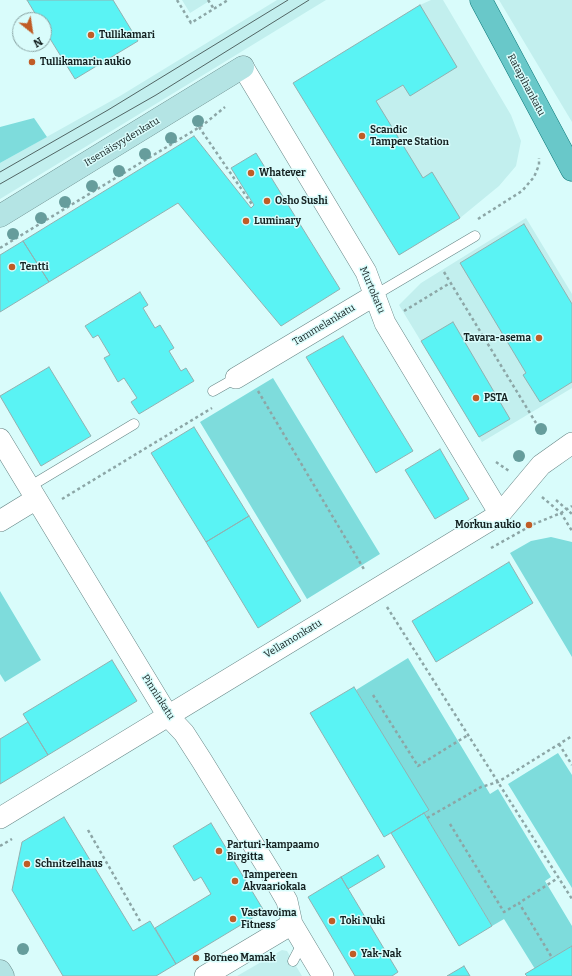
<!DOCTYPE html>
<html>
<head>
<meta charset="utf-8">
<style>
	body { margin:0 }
	#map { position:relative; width:572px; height:976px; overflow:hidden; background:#d9fcfb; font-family:Bitter,serif }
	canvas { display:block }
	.north { position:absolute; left:12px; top:12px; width:40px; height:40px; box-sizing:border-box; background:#d9fcfb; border:1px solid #8aa4a4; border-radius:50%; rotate:150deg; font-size:11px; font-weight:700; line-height:16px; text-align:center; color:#142121 }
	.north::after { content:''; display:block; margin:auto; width:14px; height:18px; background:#c05c26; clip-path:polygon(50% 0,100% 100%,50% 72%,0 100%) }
</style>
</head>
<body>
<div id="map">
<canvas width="572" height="976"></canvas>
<div class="north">N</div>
</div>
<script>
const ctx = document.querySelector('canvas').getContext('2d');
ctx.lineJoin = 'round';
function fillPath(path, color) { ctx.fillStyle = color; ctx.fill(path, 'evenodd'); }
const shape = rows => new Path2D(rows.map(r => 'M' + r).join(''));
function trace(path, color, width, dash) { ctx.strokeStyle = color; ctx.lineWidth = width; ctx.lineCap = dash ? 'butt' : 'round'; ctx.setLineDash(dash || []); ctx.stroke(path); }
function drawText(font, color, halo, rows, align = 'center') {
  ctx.font = font + ' Bitter,serif'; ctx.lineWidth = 3; ctx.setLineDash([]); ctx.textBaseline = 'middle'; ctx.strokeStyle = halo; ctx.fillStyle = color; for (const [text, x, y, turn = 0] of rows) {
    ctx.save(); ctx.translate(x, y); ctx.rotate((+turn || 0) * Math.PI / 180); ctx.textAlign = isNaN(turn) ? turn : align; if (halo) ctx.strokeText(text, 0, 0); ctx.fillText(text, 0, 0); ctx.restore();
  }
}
fillPath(shape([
	[182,0,211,0,190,13],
	[277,0,326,0,0,199,0,163,120,96],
	[431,0,443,0,511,115,521,141,516,166,499,186,460,218,399,255,293,83,420,5],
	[499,0,572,0,572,122],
	[526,218,572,294,572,388,482,442,399,305,421,283],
	[282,950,287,951,302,976,237,976]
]), '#c2efee');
fillPath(shape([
	[34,118,47,137,0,163,0,127],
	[273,378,380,554,307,599,200,422],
	[551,537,572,542,572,657,510,553,531,541],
	[0,591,41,660,5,682,0,674],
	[408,658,490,794,498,789,551,877,545,881,572,926,572,946,535,969,504,919,492,926,424,813,428,810,356,690],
	[558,753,572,775,572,888,508,784]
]), '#7edcdc');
const building = shape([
	[27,0,113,0,138,41,75,79,44,29,44,20,39,20,27,0],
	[420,5,457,67,410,96,403,85,376,101,423,178,432,172,460,218,399,255,293,83,420,5],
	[194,136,251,208,254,205,231,168,256,153,340,289,281,326,178,203,49,282,23,241,194,136],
	[524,224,572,304,572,382,540,402,523,375,526,373,460,263,524,224],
	[23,241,49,282,0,312,0,255,23,241],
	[140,292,148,305,143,308,155,328,160,325,174,348,169,351,181,371,186,368,194,381,139,414,131,402,137,398,124,378,118,382,104,358,110,355,98,335,93,338,85,326,140,292],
	[453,322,510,419,479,437,421,341,453,322],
	[343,336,413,451,376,473,306,357,343,336],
	[49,367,91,436,41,466,0,396,49,367],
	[194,427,249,516,206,542,151,453,194,427],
	[440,449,469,499,435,519,405,470,440,449],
	[249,516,301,601,258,628,206,542,249,516],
	[509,562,533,603,436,662,412,621,509,562],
	[112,660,137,701,48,755,23,714,112,660],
	[354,687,429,810,384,837,310,713,354,687],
	[28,722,48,755,0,784,0,739,28,722],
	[424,813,492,926,459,946,391,833,424,813],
	[64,817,133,931,150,921,176,964,156,976,63,976,12,890,22,842,64,817],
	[211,823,264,911,176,964,155,928,211,894,201,877,194,881,173,846,211,823],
	[378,855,385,867,348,889,341,877,378,855],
	[341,877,398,972,392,976,355,976,308,897,341,877],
	[572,946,572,976,527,976,525,974,572,946],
	[464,966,470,976,447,976,464,966]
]);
fillPath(building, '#5af3f4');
trace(building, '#91b1b1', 1);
const service = shape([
	[375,295,475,236],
	[213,391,236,378],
	[29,487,134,424],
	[293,961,303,942]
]);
const minor = shape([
	[243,67,366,272,385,323,500,514],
	[236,378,375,295],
	[0,439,168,716,184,733,202,761,272,875,287,901,292,924,323,976],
	[0,521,36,499],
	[0,818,500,514,541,465,572,443],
	[205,976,292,924]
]);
const secondary = shape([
	[0,216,243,67],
	[0,971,3,976]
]);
const primary = shape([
	[481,0,572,170]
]);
trace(service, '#678686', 11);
trace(minor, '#678686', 22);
trace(secondary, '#678686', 23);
trace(primary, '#0a7677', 23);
trace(shape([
	[177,0,191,23,228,0],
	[208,0,214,9],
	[199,127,253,206],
	[478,219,522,191,534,177,539,165,539,158],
	[0,248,203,125,225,107],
	[444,272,536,423],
	[404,311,450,283],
	[258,391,365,571],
	[496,462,509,471],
	[542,497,561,513,572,531],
	[62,499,212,408],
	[556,500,572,514],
	[491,548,534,524,561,513,572,506],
	[387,607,572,899],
	[373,695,418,766,468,735],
	[559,744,572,765],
	[427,818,481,787,498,782,572,736],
	[450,824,504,912,519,903],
	[88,830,140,921],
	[0,846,12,839],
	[551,956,519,903,558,878]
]), '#8ca6a6', 2.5, [3, 3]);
trace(service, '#fff', 10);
trace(minor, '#fff', 21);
trace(secondary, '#b4e4e4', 22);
trace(primary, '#69c8c9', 22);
trace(shape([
	[0,172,108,110,288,0],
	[0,184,156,95,309,0]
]), '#516564', 1);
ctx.fillStyle = '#669d9c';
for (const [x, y] of [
	[198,121],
	[171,138],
	[145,154],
	[119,171],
	[92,186],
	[65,202],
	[41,218],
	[13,234],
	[541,429],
	[519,456],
	[23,949]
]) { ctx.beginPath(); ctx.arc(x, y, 6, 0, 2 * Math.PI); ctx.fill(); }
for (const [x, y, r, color] of [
	[91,35,4,"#c05c26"],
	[32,62,4,"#c05c26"],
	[362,136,4,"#c05c26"],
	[251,173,4,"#c05c26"],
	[267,201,4,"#c05c26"],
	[246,221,4,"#c05c26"],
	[12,267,4,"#c05c26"],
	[539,338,4,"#c05c26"],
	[476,398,4,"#c05c26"],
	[529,525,4,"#c05c26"],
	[219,851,4,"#c05c26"],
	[27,864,4,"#c05c26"],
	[235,881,4,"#c05c26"],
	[233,919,4,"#c05c26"],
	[332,921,4,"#c05c26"],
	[353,954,4,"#c05c26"],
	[196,958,4,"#c05c26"]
]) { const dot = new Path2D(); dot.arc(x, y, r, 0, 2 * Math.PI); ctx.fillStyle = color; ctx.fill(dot); trace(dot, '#d9fcfb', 1.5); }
drawText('bold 10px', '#142121', '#d9fcfb', [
	["Tullikamari",99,35],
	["Tullikamarin aukio",40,62],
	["Scandic",370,130],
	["Tampere Station",370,142],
	["Whatever",259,173],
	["Osho Sushi",275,201],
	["Luminary",254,221],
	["Tentti",20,267],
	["Tavara-asema",531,338,"right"],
	["PSTA",484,398],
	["Morkun aukio",521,525,"right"],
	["Parturi-kampaamo",227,845],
	["Birgitta",227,857],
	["Schnitzelhaus",35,864],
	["Tampereen",243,875],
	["Akvaariokala",243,887],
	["Vastavoima",241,913],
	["Fitness",241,925],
	["Toki Nuki",340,921],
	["Yak-Nak",361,954],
	["Borneo Mamak",204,958]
], 'left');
drawText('10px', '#142121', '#d9fcfb', [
	["Ratapihankatu",526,85,62],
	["Itsenäisyydenkatu",122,142,-31],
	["Murtokatu",372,290,67],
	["Tammelankatu",324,325,-31],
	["Vellamonkatu",293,639,-31],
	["Pinninkatu",158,697,57]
]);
</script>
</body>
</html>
